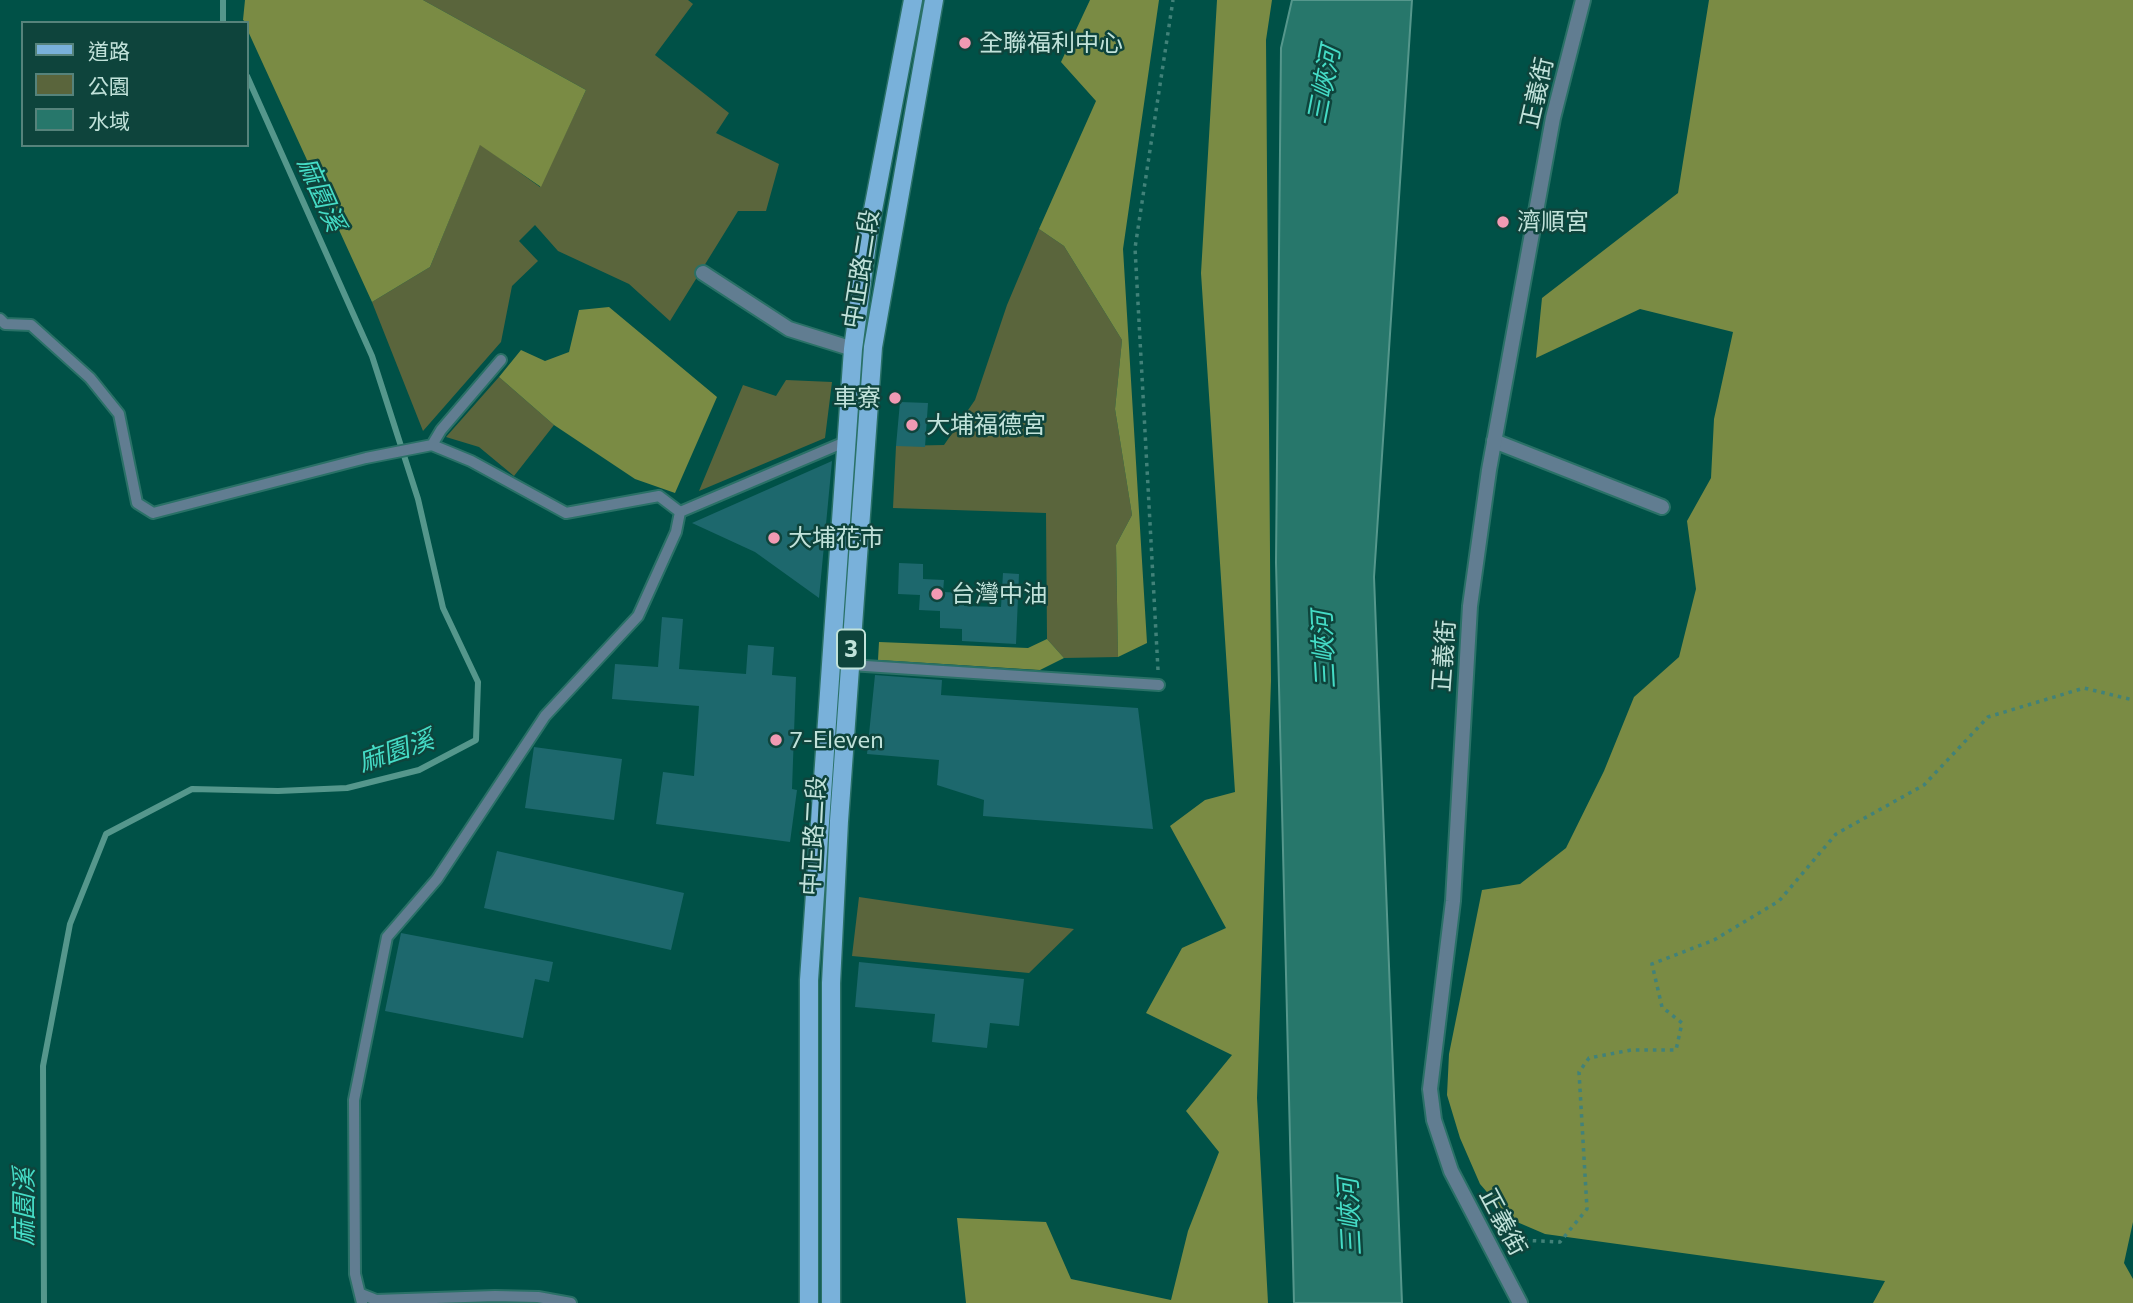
<!DOCTYPE html>
<html>
<head>
<meta charset="utf-8">
<style>
	body { margin:0 }
	#map { position:relative; width:2133px; height:1303px; overflow:hidden; background:#005147; font-family:Commissioner,"Noto Sans TC",sans-serif }
	canvas { display:block }
	.legend { position:absolute; left:21px; top:21px; width:228px; height:126px; box-sizing:border-box; background:#0e443c; border:2px solid #56837b; margin:0; padding:9px 12px; list-style:none; font-size:21px; color:#c1e2da }
	.legend li { display:flex; align-items:center; gap:14px; height:35px }
	.legend b { width:35px; border:2px solid #56837b }
</style>
</head>
<body>
<div id="map">
<canvas width="2133" height="1303"></canvas>
<ul class="legend">
<li><b style="height:9px;background:#79b1da"></b>道路</li>
<li><b style="height:19px;background:#5a653c"></b>公園</li>
<li><b style="height:19px;background:#27776b"></b>水域</li>
</ul>
</div>
<script>
const ctx = document.querySelector('canvas').getContext('2d');
ctx.lineJoin = 'round';
function fillPath(path, color) { ctx.fillStyle = color; ctx.fill(path, 'evenodd'); }
const shape = rows => new Path2D(rows.map(r => 'M' + r).join(''));
function trace(path, color, width, dash) { ctx.strokeStyle = color; ctx.lineWidth = width; ctx.lineCap = dash ? 'butt' : 'round'; ctx.setLineDash(dash || []); ctx.stroke(path); }
function drawText(font, color, halo, rows, align = 'center') {
  ctx.font = font + ' Commissioner,"Noto Sans TC",sans-serif'; ctx.lineWidth = 5; ctx.setLineDash([]); ctx.textBaseline = 'middle'; ctx.strokeStyle = halo; ctx.fillStyle = color; for (const [text, x, y, turn = 0] of rows) {
    ctx.save(); ctx.translate(x, y); ctx.rotate((+turn || 0) * Math.PI / 180); ctx.textAlign = isNaN(turn) ? turn : align; if (halo) ctx.strokeText(text, 0, 0); ctx.fillText(text, 0, 0); ctx.restore();
  }
}
fillPath(shape([
	[423,0,688,0,693,4,655,55,729,113,716,133,779,164,766,211,738,211,670,321,629,284,558,251,535,225,519,241,538,261,512,286,501,342,423,431,372,302,430,267,480,144,540,187,586,90],
	[1039,229,1064,246,1122,340,1115,409,1132,515,1116,545,1118,657,1064,658,1047,639,1046,513,893,508,896,446,944,445,975,400,1007,305],
	[499,377,554,425,514,476,479,447,446,437],
	[786,380,832,382,825,438,699,491,743,385,776,396],
	[859,897,1074,929,1029,973,852,956]
]), '#5a653c');
fillPath(shape([
	[245,0,423,0,586,90,541,187,480,145,430,267,372,302,247,29,247,23,243,20],
	[1090,0,1159,0,1123,249,1147,643,1118,657,1116,545,1132,515,1115,409,1122,340,1064,246,1039,229,1096,101,1061,62],
	[1217,0,1272,0,1266,40,1271,681,1257,1098,1268,1303,966,1303,957,1218,1046,1222,1071,1279,1171,1300,1188,1231,1219,1152,1186,1111,1232,1055,1146,1013,1182,948,1226,928,1170,826,1205,800,1235,792,1201,273],
	[1709,0,2133,0,2133,1222,2124,1263,2133,1279,2133,1303,1873,1303,1885,1281,1545,1234,1510,1219,1480,1184,1460,1138,1447,1095,1449,1054,1482,890,1520,884,1566,848,1604,771,1634,697,1679,657,1696,589,1687,521,1711,478,1714,419,1733,332,1640,309,1536,358,1542,298,1678,193],
	[609,307,717,397,675,493,635,479,554,425,499,377,521,350,545,361,569,352,579,310],
	[1047,639,1064,658,1040,670,878,660,879,642,1028,648]
]), '#7a8b44');
const water = shape([
	[1292,0,1412,0,1374,577,1402,1303,1294,1303,1276,562,1281,48,1292,0]
]);
fillPath(water, '#27776b');
trace(water, '#55978c', 2);
trace(shape([
	[223,0,223,23],
	[44,1303,43,1066,70,924,106,834,192,789,278,791,347,788,419,770,476,740,478,682,443,608,418,499,372,356,247,76]
]), '#55978c', 6);
fillPath(shape([
	[900,402,928,403,925,447,896,446],
	[832,461,819,598,755,552,692,523],
	[899,563,923,564,923,579,944,580,943,592,965,593,964,606,1001,607,1003,573,1019,574,1016,644,962,641,962,629,940,628,940,611,919,610,920,595,898,594],
	[662,617,683,619,679,669,746,674,748,645,774,647,772,675,796,677,792,789,797,790,790,842,656,824,663,772,694,776,699,706,612,699,615,664,658,667],
	[875,675,942,680,941,695,1138,708,1153,829,983,816,984,800,937,785,939,760,867,754],
	[534,747,622,759,614,820,525,808],
	[497,851,684,893,671,950,484,908],
	[401,933,553,962,549,982,535,979,523,1038,385,1011],
	[859,962,1024,979,1019,1026,990,1023,987,1048,932,1042,935,1014,855,1007]
]), '#1d686d');
const service = shape([
	[0,319,5,324,31,325,90,378,119,414,137,503,153,513,366,458,432,445,471,461,566,513,659,496,680,512,676,532,638,616,545,716,437,879,387,937,354,1100,355,1274,362,1303],
	[432,445,441,430,501,360],
	[680,512,845,442],
	[850,665,1159,685],
	[361,1294,376,1300,495,1296,538,1297,571,1303]
]);
const minor = shape([
	[703,273,789,329,853,349],
	[1494,441,1662,507]
]);
const tertiary = shape([
	[1520,1303,1451,1171,1434,1120,1430,1089,1453,901,1470,606,1489,470,1553,118,1583,0]
]);
const primary = shape([
	[809,1303,809,980,853,349,868,236,913,0],
	[831,1303,831,983,839,821,873,347,934,0]
]);
trace(service, '#2a7167', 14);
trace(minor, '#2a7167', 18);
trace(tertiary, '#2a7167', 18);
trace(primary, '#2a7167', 21);
trace(shape([
	[1158,670,1135,248,1173,0],
	[1501,1231,1518,1240,1560,1242,1587,1209,1579,1072,1589,1058,1631,1050,1676,1050,1682,1023,1662,1007,1652,964,1714,940,1779,901,1836,834,1924,785,1988,717,2084,688,2133,700]
]), '#418279', 3.5, [3.5, 5]);
trace(service, '#617d91', 10);
trace(minor, '#617d91', 14);
trace(tertiary, '#617d91', 14);
trace(primary, '#79b1da', 18);
for (const [x, y, r, color] of [
	[965,43,7,"#f19ab3"],
	[1503,222,7,"#f19ab3"],
	[895,398,7,"#f19ab3"],
	[912,425,7,"#f19ab3"],
	[774,538,7,"#f19ab3"],
	[937,594,7,"#f19ab3"],
	[776,740,7,"#f19ab3"]
]) { const dot = new Path2D(); dot.arc(x, y, r, 0, 2 * Math.PI); ctx.fillStyle = color; ctx.fill(dot); trace(dot, '#0e443c', 2.5); }
for (const [x, y, w] of [
	[851,649,28]
]) { const box = new Path2D(); box.roundRect(x - w / 2, y - 19.5, w, 39, 5); ctx.fillStyle = '#0e443c'; ctx.fill(box); trace(box, '#c1e2da', 2); }
drawText('bold 23px', '#c1e2da', null, [
	["3",851,649]
]);
drawText('24px', '#c1e2da', '#0e443c', [
	["全聯福利中心",979,43],
	["濟順宮",1517,222],
	["車寮",881,398,"right"],
	["大埔福德宮",926,425],
	["大埔花市",788,538],
	["台灣中油",951,594],
	["7-Eleven",790,740]
], 'left');
drawText('24px', '#c1e2da', '#0e443c', [
	["正義街",1537,93,-77],
	["中正路二段",861,269,-81],
	["正義街",1444,656,-86],
	["中正路二段",814,836,-87],
	["正義街",1503,1222,62]
]);
drawText('italic 26px', '#45dcc6', '#0e443c', [
	["三峽河",1324,85,-79],
	["麻園溪",321,194,66],
	["三峽河",1324,650,-93],
	["麻園溪",396,751,-19],
	["麻園溪",24,1207,-90],
	["三峽河",1350,1217,-93]
]);
</script>
</body>
</html>
